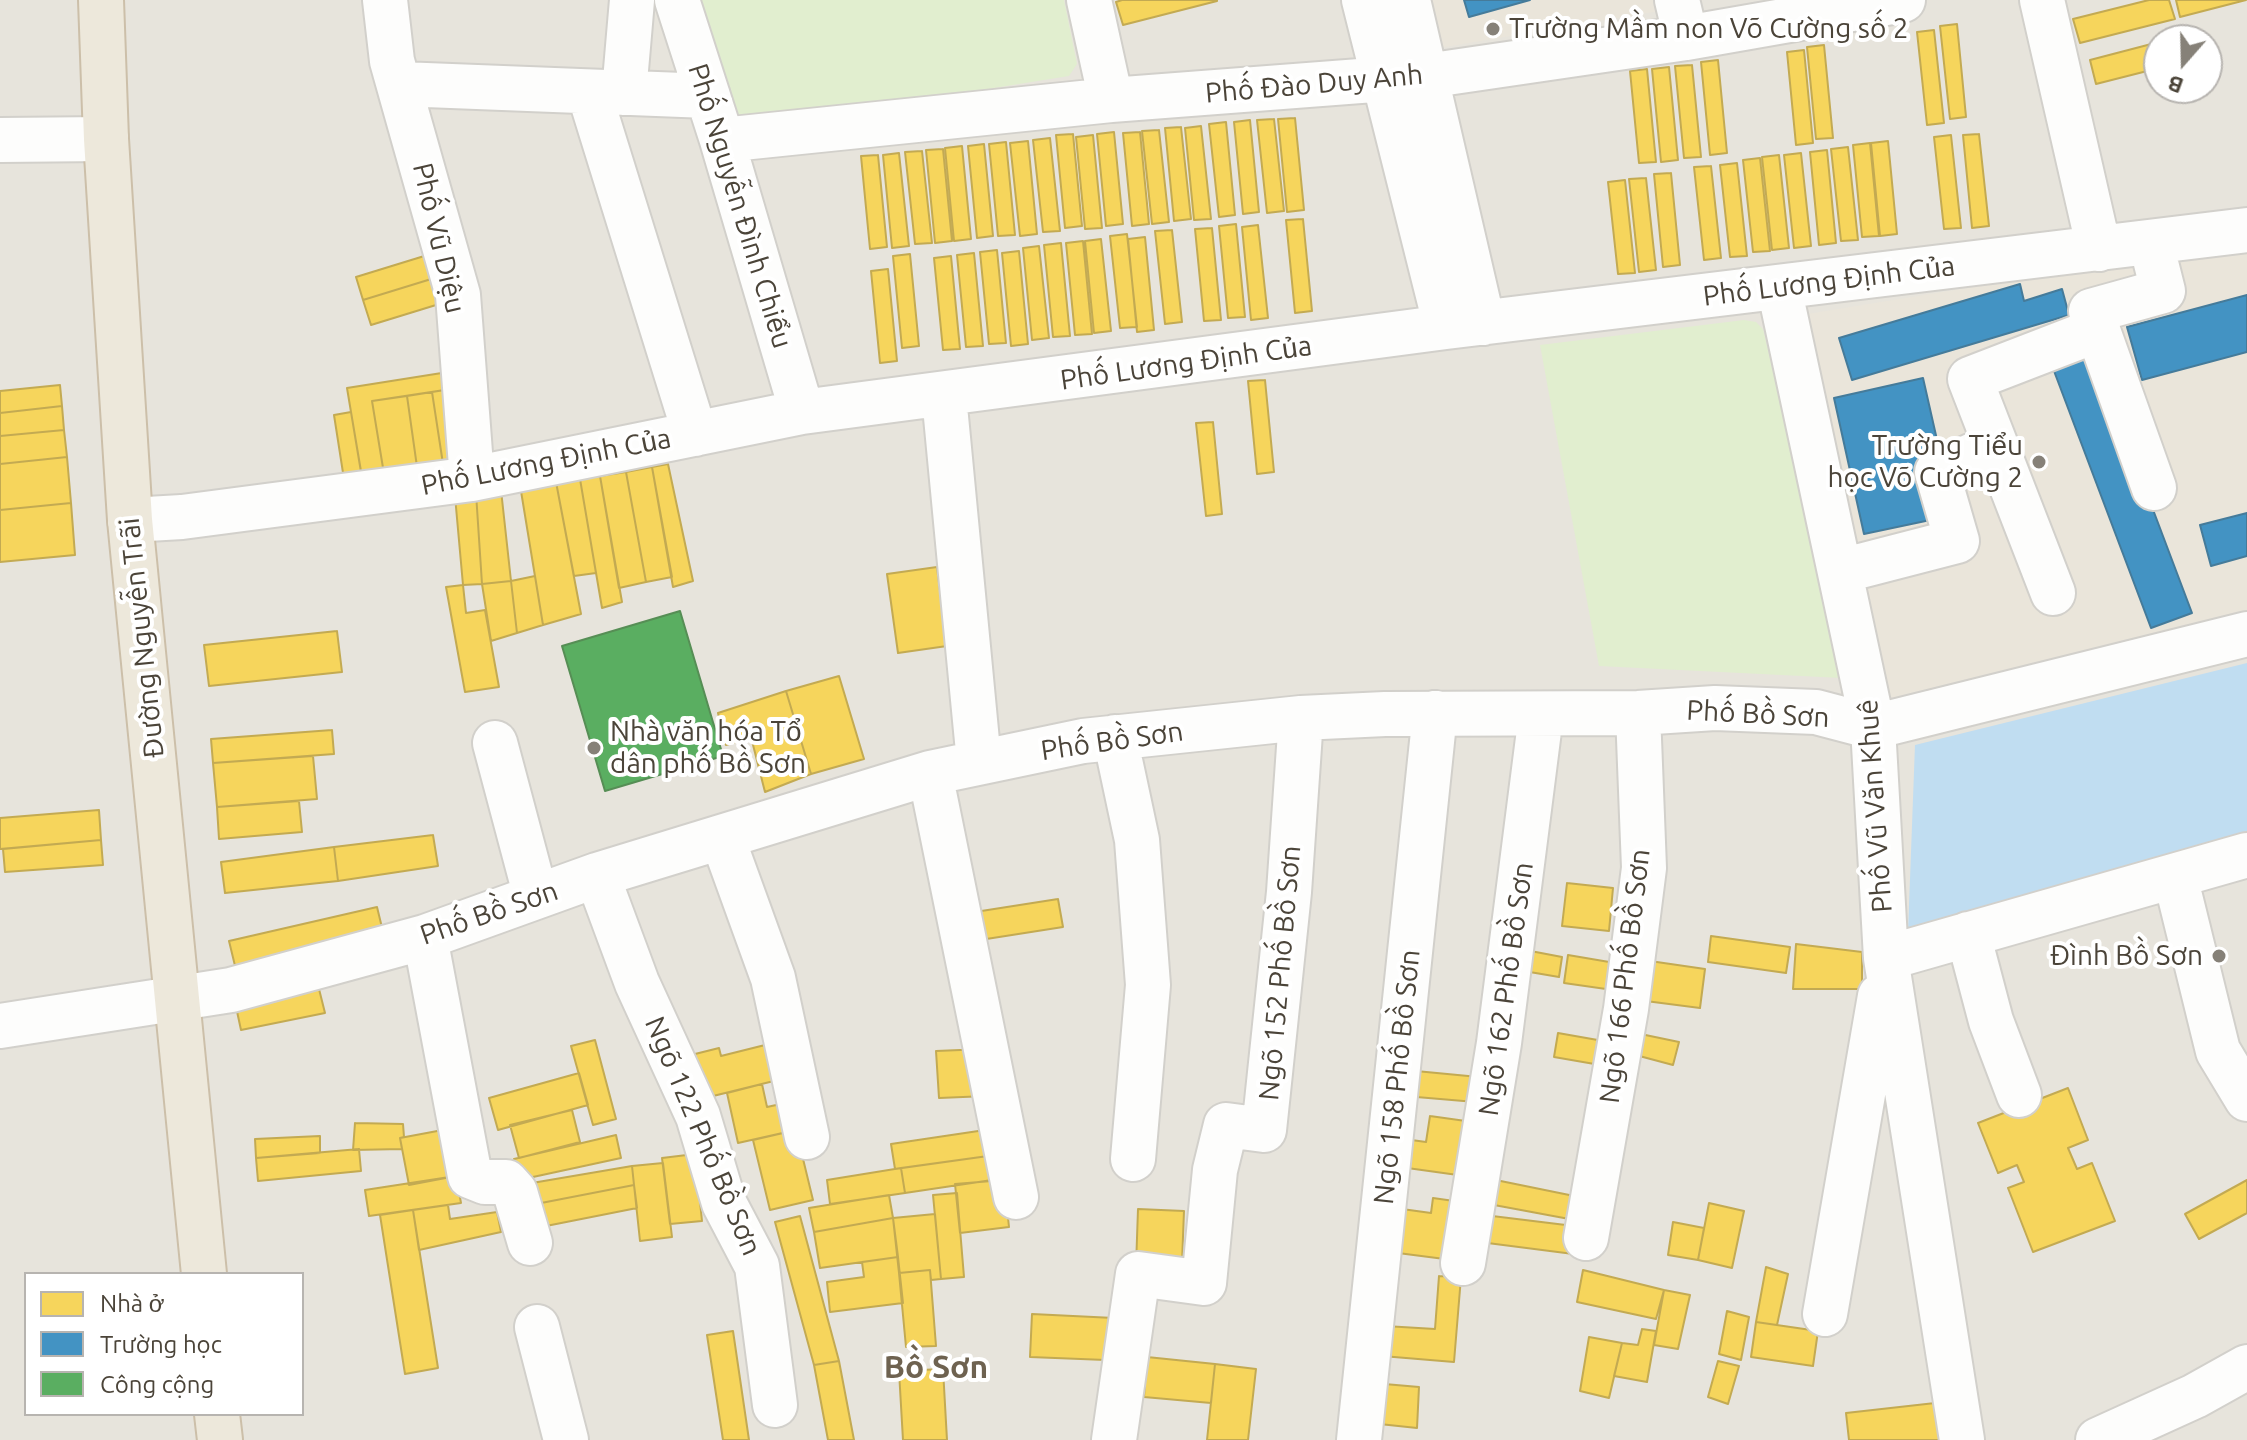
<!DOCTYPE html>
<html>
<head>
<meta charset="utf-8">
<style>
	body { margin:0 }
	#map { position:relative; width:2247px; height:1440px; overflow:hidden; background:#f4f2ee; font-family:Ubuntu,sans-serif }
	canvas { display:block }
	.legend { position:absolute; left:24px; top:1272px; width:280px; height:144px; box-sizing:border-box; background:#fff; border:2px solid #b7b4b0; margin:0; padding:10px 14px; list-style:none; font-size:24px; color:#4b4439 }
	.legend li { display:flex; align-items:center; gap:16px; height:40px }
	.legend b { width:40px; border:2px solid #b7b4b0 }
	.north { position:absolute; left:2143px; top:24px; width:80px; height:80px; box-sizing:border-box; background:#fff; border:2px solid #b7b4b0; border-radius:50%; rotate:200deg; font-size:22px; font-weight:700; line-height:32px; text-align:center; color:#4b4439 }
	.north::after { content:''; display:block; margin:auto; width:28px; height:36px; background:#868178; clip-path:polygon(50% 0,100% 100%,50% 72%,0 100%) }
</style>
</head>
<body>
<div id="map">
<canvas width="2247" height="1440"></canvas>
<ul class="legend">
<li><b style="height:22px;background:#f6d55c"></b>Nhà ở</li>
<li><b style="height:22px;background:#4393c3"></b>Trường học</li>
<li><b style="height:22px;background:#5aae61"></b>Công cộng</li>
</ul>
<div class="north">B</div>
</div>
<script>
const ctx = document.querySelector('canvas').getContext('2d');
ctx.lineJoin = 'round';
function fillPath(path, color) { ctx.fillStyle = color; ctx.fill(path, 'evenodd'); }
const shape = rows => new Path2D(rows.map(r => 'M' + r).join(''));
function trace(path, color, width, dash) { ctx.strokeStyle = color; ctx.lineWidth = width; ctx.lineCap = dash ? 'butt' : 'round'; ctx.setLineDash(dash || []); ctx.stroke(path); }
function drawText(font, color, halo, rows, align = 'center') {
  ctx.font = font + ' Ubuntu,sans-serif'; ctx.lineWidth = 8; ctx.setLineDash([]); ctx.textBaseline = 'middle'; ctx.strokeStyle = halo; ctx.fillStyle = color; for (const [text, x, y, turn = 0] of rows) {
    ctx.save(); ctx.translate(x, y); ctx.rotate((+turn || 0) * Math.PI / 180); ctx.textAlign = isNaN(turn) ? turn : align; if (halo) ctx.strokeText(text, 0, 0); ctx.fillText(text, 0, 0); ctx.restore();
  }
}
fillPath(shape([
	[0,0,2247,0,2247,1440,0,1440],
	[2159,40,2207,40,2207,88,2159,88],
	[26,1274,302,1274,302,1414,26,1414]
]), '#e7e4dc');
fillPath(shape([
	[1428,0,1663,0,1665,10,1439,48],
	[2247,251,2247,610,1902,707,1878,691,1801,315,2090,268]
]), '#eae5da');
fillPath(shape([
	[688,0,1064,0,1077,64,1069,76,756,126,730,110],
	[1744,320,1756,322,1763,329,1845,670,1842,678,1599,666,1540,345]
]), '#e1eecf');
fillPath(shape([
	[2247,663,2247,834,1908,933,1915,745]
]), '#c0ddf1');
const homes = shape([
	[1122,0,1217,0,1217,1,1123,25,1116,2,1122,0],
	[2149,0,2169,0,2175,19,2080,43,2073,19,2149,0],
	[2176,0,2246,0,2180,17,2176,0],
	[1957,24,1966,117,1950,119,1940,26,1957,24],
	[1934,30,1944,123,1927,125,1917,32,1934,30],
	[2159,42,2159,68,2096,84,2090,60,2159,42],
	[1824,45,1833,138,1816,139,1807,47,1824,45],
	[1804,50,1813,143,1796,145,1787,52,1804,50],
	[1718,60,1727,153,1710,155,1701,62,1718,60],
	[1692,65,1701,157,1684,158,1675,66,1692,65],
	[1669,67,1678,160,1661,162,1652,69,1669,67],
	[1647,69,1656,162,1639,163,1630,71,1647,69],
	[1295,118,1304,210,1287,212,1278,119,1295,118],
	[1274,119,1284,211,1267,213,1257,120,1274,119],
	[1250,120,1259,212,1243,214,1234,122,1250,120],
	[1226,122,1235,215,1219,217,1209,124,1226,122],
	[1201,126,1211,219,1194,220,1185,128,1201,126],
	[1181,127,1191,219,1174,221,1165,128,1181,127],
	[1159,130,1169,222,1152,224,1142,131,1159,130],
	[1114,132,1123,224,1106,226,1097,134,1114,132],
	[1140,132,1149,224,1132,226,1123,133,1140,132],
	[1073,134,1082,226,1065,228,1056,135,1073,134],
	[1979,134,1989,226,1972,228,1963,135,1979,134],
	[1093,135,1102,228,1085,229,1076,137,1093,135],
	[1951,135,1961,228,1944,229,1934,137,1951,135],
	[1050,138,1060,231,1043,232,1033,140,1050,138],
	[1028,141,1037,234,1020,236,1010,143,1028,141],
	[1888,141,1897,234,1880,236,1871,143,1888,141],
	[1006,142,1015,235,998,236,989,144,1006,142],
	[1870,143,1879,236,1862,237,1853,145,1870,143],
	[984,144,993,236,977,238,968,146,984,144],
	[962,146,971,239,954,241,945,148,962,146],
	[1848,147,1858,240,1841,241,1831,149,1848,147],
	[943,149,952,241,935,243,926,150,943,149],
	[1827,150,1836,243,1819,245,1810,152,1827,150],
	[922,151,932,243,915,244,905,152,922,151],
	[899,153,909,246,892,248,883,155,899,153],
	[1801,153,1811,246,1794,248,1784,155,1801,153],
	[878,155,887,247,870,249,861,156,878,155],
	[1779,155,1789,248,1772,250,1762,157,1779,155],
	[1760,158,1770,251,1753,252,1743,160,1760,158],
	[1737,163,1747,256,1730,257,1720,165,1737,163],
	[1711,166,1721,258,1704,260,1694,167,1711,166],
	[1671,173,1680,265,1663,267,1654,174,1671,173],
	[1646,178,1656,270,1639,272,1629,179,1646,178],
	[1625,180,1635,273,1618,274,1608,182,1625,180],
	[1303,219,1312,311,1295,313,1286,220,1303,219],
	[1236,224,1245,317,1228,318,1219,226,1236,224],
	[1258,225,1268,318,1251,320,1242,227,1258,225],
	[1212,228,1221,320,1204,321,1195,229,1212,228],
	[1172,230,1182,322,1165,324,1155,231,1172,230],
	[1127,234,1137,327,1120,328,1110,236,1127,234],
	[1145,237,1154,330,1137,332,1128,239,1145,237],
	[1101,239,1111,331,1094,333,1085,241,1101,239],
	[1083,241,1092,334,1075,335,1066,243,1083,241],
	[1061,243,1070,336,1053,337,1044,245,1061,243],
	[1039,246,1049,338,1032,340,1023,248,1039,246],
	[997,250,1006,343,989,344,980,252,997,250],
	[1019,251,1028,344,1011,346,1002,253,1019,251],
	[434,253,441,276,363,300,356,277,434,253],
	[974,253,983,346,966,347,957,255,974,253],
	[910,254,919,346,902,348,893,256,910,254],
	[951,256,960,349,943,350,934,258,951,256],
	[888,269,897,361,880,363,871,271,888,269],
	[441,276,449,301,371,325,363,300,441,276],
	[448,372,451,389,372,401,384,474,362,478,347,388,448,372],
	[1265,380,1274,472,1257,474,1248,381,1265,380],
	[60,385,62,406,0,413,0,391,60,385],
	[451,389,465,474,445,477,432,392,451,389],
	[432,392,445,477,419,481,407,396,432,392],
	[407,396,419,481,386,486,372,401,407,396],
	[62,406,64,430,0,436,0,413,62,406],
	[351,412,364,489,346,492,334,415,351,412],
	[1213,422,1222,514,1206,516,1196,423,1213,422],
	[64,430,67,457,0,464,0,436,64,430],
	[67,457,71,503,0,510,0,464,67,457],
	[668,464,693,581,673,587,652,467,668,464],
	[652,467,672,577,646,582,626,472,652,467],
	[626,472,646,582,619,588,600,476,626,472],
	[600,476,622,602,602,608,580,479,600,476],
	[580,479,596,573,574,576,556,482,580,479],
	[556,482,581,614,543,625,520,485,556,482],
	[501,490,511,581,482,584,476,493,501,490],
	[476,493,482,584,463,585,455,496,476,493],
	[71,503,75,555,0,562,0,510,71,503],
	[937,567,947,646,898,653,887,574,937,567],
	[535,576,543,625,517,633,511,581,535,576],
	[511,581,517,633,491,641,482,584,511,581],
	[463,585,466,613,485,610,499,687,465,692,446,587,463,585],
	[337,631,342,672,209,686,204,645,337,631],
	[839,676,864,759,811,774,786,691,839,676],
	[786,691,811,774,765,792,751,737,726,745,718,713,786,691],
	[332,730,334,754,213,763,211,739,332,730],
	[313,756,317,799,217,807,213,763,313,756],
	[299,801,302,832,219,839,217,807,299,801],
	[99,810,101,840,0,849,0,818,99,810],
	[433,835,438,866,338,881,334,847,433,835],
	[101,840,103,865,5,872,3,849,101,840],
	[334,847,338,881,225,893,221,862,334,847],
	[1567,883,1613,888,1609,931,1562,926,1567,883],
	[1058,899,1063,927,980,940,975,912,1058,899],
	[377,907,385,940,237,974,229,941,377,907],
	[1711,936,1790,947,1786,973,1708,962,1711,936],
	[1796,944,1862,952,1862,989,1793,989,1796,944],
	[1520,949,1562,957,1559,977,1518,970,1520,949],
	[1568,955,1621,964,1620,991,1564,983,1568,955],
	[1643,960,1705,969,1700,1008,1638,1000,1643,960],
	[318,985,325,1013,241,1030,235,1002,318,985],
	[1631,1032,1679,1042,1673,1065,1628,1053,1631,1032],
	[1558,1033,1609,1042,1606,1066,1554,1057,1558,1033],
	[595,1040,616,1119,593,1125,571,1046,595,1040],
	[781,1041,790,1077,701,1099,691,1055,719,1048,721,1056,781,1041],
	[985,1049,987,1096,939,1098,936,1051,985,1049],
	[1395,1069,1489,1078,1487,1103,1393,1095,1395,1069],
	[579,1073,588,1105,498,1130,489,1098,579,1073],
	[762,1084,767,1107,790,1102,796,1130,738,1143,727,1093,762,1084],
	[2068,1088,2088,1140,2068,1148,2077,1169,2092,1163,2115,1221,2033,1252,2008,1188,2024,1182,2017,1165,1998,1173,1978,1123,2068,1088],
	[572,1110,580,1142,519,1158,510,1125,572,1110],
	[1430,1116,1480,1123,1472,1177,1393,1166,1397,1138,1426,1142,1430,1116],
	[355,1123,403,1124,404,1137,400,1138,402,1149,353,1150,355,1123],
	[448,1129,456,1176,409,1185,400,1138,448,1129],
	[796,1130,813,1200,770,1210,753,1140,796,1130],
	[985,1130,988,1156,895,1169,891,1144,985,1130],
	[616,1135,621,1158,519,1180,514,1159,616,1135],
	[320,1136,320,1153,256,1158,255,1139,320,1136],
	[359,1149,361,1171,258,1181,256,1158,359,1149],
	[695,1154,702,1221,670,1224,662,1158,695,1154],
	[988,1156,992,1180,905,1193,901,1168,988,1156],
	[663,1163,672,1237,640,1241,632,1166,663,1163],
	[632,1166,634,1185,536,1204,532,1183,632,1166],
	[901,1168,905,1193,830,1204,827,1180,901,1168],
	[456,1176,461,1203,369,1216,365,1190,456,1176],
	[1481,1177,1584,1198,1580,1221,1478,1202,1481,1177],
	[1004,1180,1009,1227,960,1233,955,1184,1004,1180],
	[2247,1180,2247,1213,2199,1239,2185,1214,2247,1180],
	[634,1185,637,1208,541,1227,536,1204,634,1185],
	[957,1193,964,1277,941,1279,933,1195,957,1193],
	[889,1195,893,1218,814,1232,809,1208,889,1195],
	[1433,1198,1468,1203,1460,1261,1367,1249,1373,1205,1431,1213,1433,1198],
	[1709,1203,1744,1211,1732,1268,1698,1260,1709,1203],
	[448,1205,450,1219,497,1212,501,1232,419,1250,413,1210,448,1205],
	[1138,1209,1184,1211,1182,1262,1136,1267,1138,1209],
	[413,1210,438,1368,405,1374,380,1215,413,1210],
	[935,1214,941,1279,931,1280,930,1270,899,1273,893,1218,935,1214],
	[1476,1214,1582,1227,1581,1255,1472,1241,1476,1214],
	[800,1216,839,1361,814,1365,775,1222,800,1216],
	[893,1218,898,1257,820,1268,814,1232,893,1218],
	[1673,1222,1704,1228,1698,1260,1668,1255,1673,1222],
	[898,1257,903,1303,830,1312,827,1282,864,1277,862,1262,898,1257],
	[1766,1267,1788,1274,1777,1325,1756,1322,1766,1267],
	[930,1270,936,1346,906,1347,899,1273,930,1270],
	[1583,1270,1664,1290,1656,1319,1577,1302,1583,1270],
	[1439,1276,1461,1277,1454,1362,1382,1356,1385,1326,1435,1329,1439,1276],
	[1664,1290,1690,1295,1678,1349,1654,1345,1664,1290],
	[1727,1311,1749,1317,1741,1360,1719,1354,1727,1311],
	[1032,1314,1114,1318,1131,1361,1030,1357,1032,1314],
	[1756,1322,1818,1331,1813,1366,1751,1357,1756,1322],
	[1642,1329,1656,1331,1647,1382,1614,1376,1622,1343,1638,1345,1642,1329],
	[733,1331,749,1440,723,1440,707,1335,733,1331],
	[1589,1337,1622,1343,1609,1398,1580,1391,1589,1337],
	[1147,1357,1215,1364,1211,1403,1144,1397,1147,1357],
	[839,1361,854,1440,828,1440,814,1365,839,1361],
	[1718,1361,1739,1366,1728,1404,1708,1397,1718,1361],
	[1215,1364,1256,1369,1248,1440,1207,1440,1215,1364],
	[943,1369,947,1440,903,1440,899,1371,943,1369],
	[1373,1383,1419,1387,1417,1428,1370,1423,1373,1383],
	[1944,1402,1943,1440,1849,1440,1846,1413,1944,1402]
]);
fillPath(homes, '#f6d55c');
trace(homes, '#c3aa52', 2);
const schools = shape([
	[1464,0,1530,0,1469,17,1464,0],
	[2020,284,2024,301,2062,289,2069,315,1852,380,1839,338,2020,284],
	[2247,295,2247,352,2142,380,2127,327,2247,295],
	[2092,348,2192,613,2151,628,2051,363,2092,348],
	[1923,378,1954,515,1864,534,1834,398,1923,378],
	[2247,513,2247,556,2211,566,2200,525,2247,513]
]);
fillPath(schools, '#4393c3');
trace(schools, '#457b9a', 2);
const public = shape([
	[680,611,723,756,605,791,562,646,680,611]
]);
fillPath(public, '#5aae61');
trace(public, '#568e55', 2);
const minor = shape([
	[385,0,392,61,458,295,472,479],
	[677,0,722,140,802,412],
	[1089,0,1111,100],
	[1364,0,1446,327],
	[1408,0,1483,323],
	[1677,0,1686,38],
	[2042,0,2099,249],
	[400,84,708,96],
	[589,92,695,434],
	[624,93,632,0],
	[0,140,106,139],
	[722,140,1111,100,1426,76,1686,38,1903,0],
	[2151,243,2163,291,2091,311,2154,488],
	[1779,287,1873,727,1886,958,2247,855],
	[944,396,979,762],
	[130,520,182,517,472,479,802,412,1446,327,2247,230],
	[1841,571,1957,541,1937,472,1995,445],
	[2053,593,1970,379,2097,330],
	[1115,737,1137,840,1148,985,1133,1159],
	[495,743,536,897],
	[930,773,1016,1197],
	[722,837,773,978,807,1137],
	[597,875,637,983,698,1116,724,1203,757,1266,775,1405],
	[2175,876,2218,1051,2247,1099],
	[1968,934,1991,1021,2019,1095],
	[425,937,470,1176,485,1182,506,1182,515,1192,530,1243],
	[1886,958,1962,1440],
	[0,1026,231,990,425,937,597,875,930,773,1083,741,1301,718,1385,714,1638,713,1715,708,1816,712,1873,727,2247,634],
	[1586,1238,1626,1009,1644,868,1638,713],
	[1463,1263,1499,1043,1541,715],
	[1825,1314,1880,996],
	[537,1327,566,1440],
	[1114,1440,1138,1274,1204,1283,1215,1170,1226,1125,1264,1130,1289,892,1301,718],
	[1359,1440,1435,713],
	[2098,1440,2195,1396,2247,1367]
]);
const highway = shape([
	[101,0,106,139,130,520,204,1274],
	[217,1414,220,1440]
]);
trace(minor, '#d2d0cb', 48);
trace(highway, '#ccbfa9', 48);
trace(minor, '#fdfdfc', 44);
trace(highway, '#ede8db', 44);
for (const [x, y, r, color] of [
	[1493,29,8,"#868178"],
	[2039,462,8,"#868178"],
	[594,748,8,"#868178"],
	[2219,956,8,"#868178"]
]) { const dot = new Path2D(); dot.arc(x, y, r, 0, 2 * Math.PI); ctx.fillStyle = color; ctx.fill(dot); trace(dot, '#fff', 3); }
drawText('28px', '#4b4439', '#fff', [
	["Trường Mầm non Võ Cường số 2",1509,29],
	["Trường Tiểu",2023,446,"right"],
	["học Võ Cường 2",2023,478,"right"],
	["Nhà văn hóa Tổ",610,732],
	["dân phố Bồ Sơn",610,764],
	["Đình Bồ Sơn",2203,956,"right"]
], 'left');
drawText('28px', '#4b4439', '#fff', [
	["Phố Đào Duy Anh",1314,84,-5],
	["Phố Nguyễn Đình Chiểu",740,206,73],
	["Phố Vũ Diệu",439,238,77],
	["Phố Lương Định Của",1829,281,-7],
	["Phố Lương Định Của",1186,363,-8],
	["Phố Lương Định Của",546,462,-11],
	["Đường Nguyễn Trãi",142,638,-96],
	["Phố Bồ Sơn",1758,714,3],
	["Phố Bồ Sơn",1112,741,-8],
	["Phố Vũ Văn Khuê",1875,806,-94],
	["Phố Bồ Sơn",489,913,-19],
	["Ngõ 152 Phố Bồ Sơn",1280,973,-85],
	["Ngõ 166 Phố Bồ Sơn",1625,976,-83],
	["Ngõ 162 Phố Bồ Sơn",1506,989,-82],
	["Ngõ 158 Phố Bồ Sơn",1397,1077,-84],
	["Ngõ 122 Phố Bồ Sơn",703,1136,67]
]);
drawText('bold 32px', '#6e6250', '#fff', [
	["Bồ Sơn",936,1367]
]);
</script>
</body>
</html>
